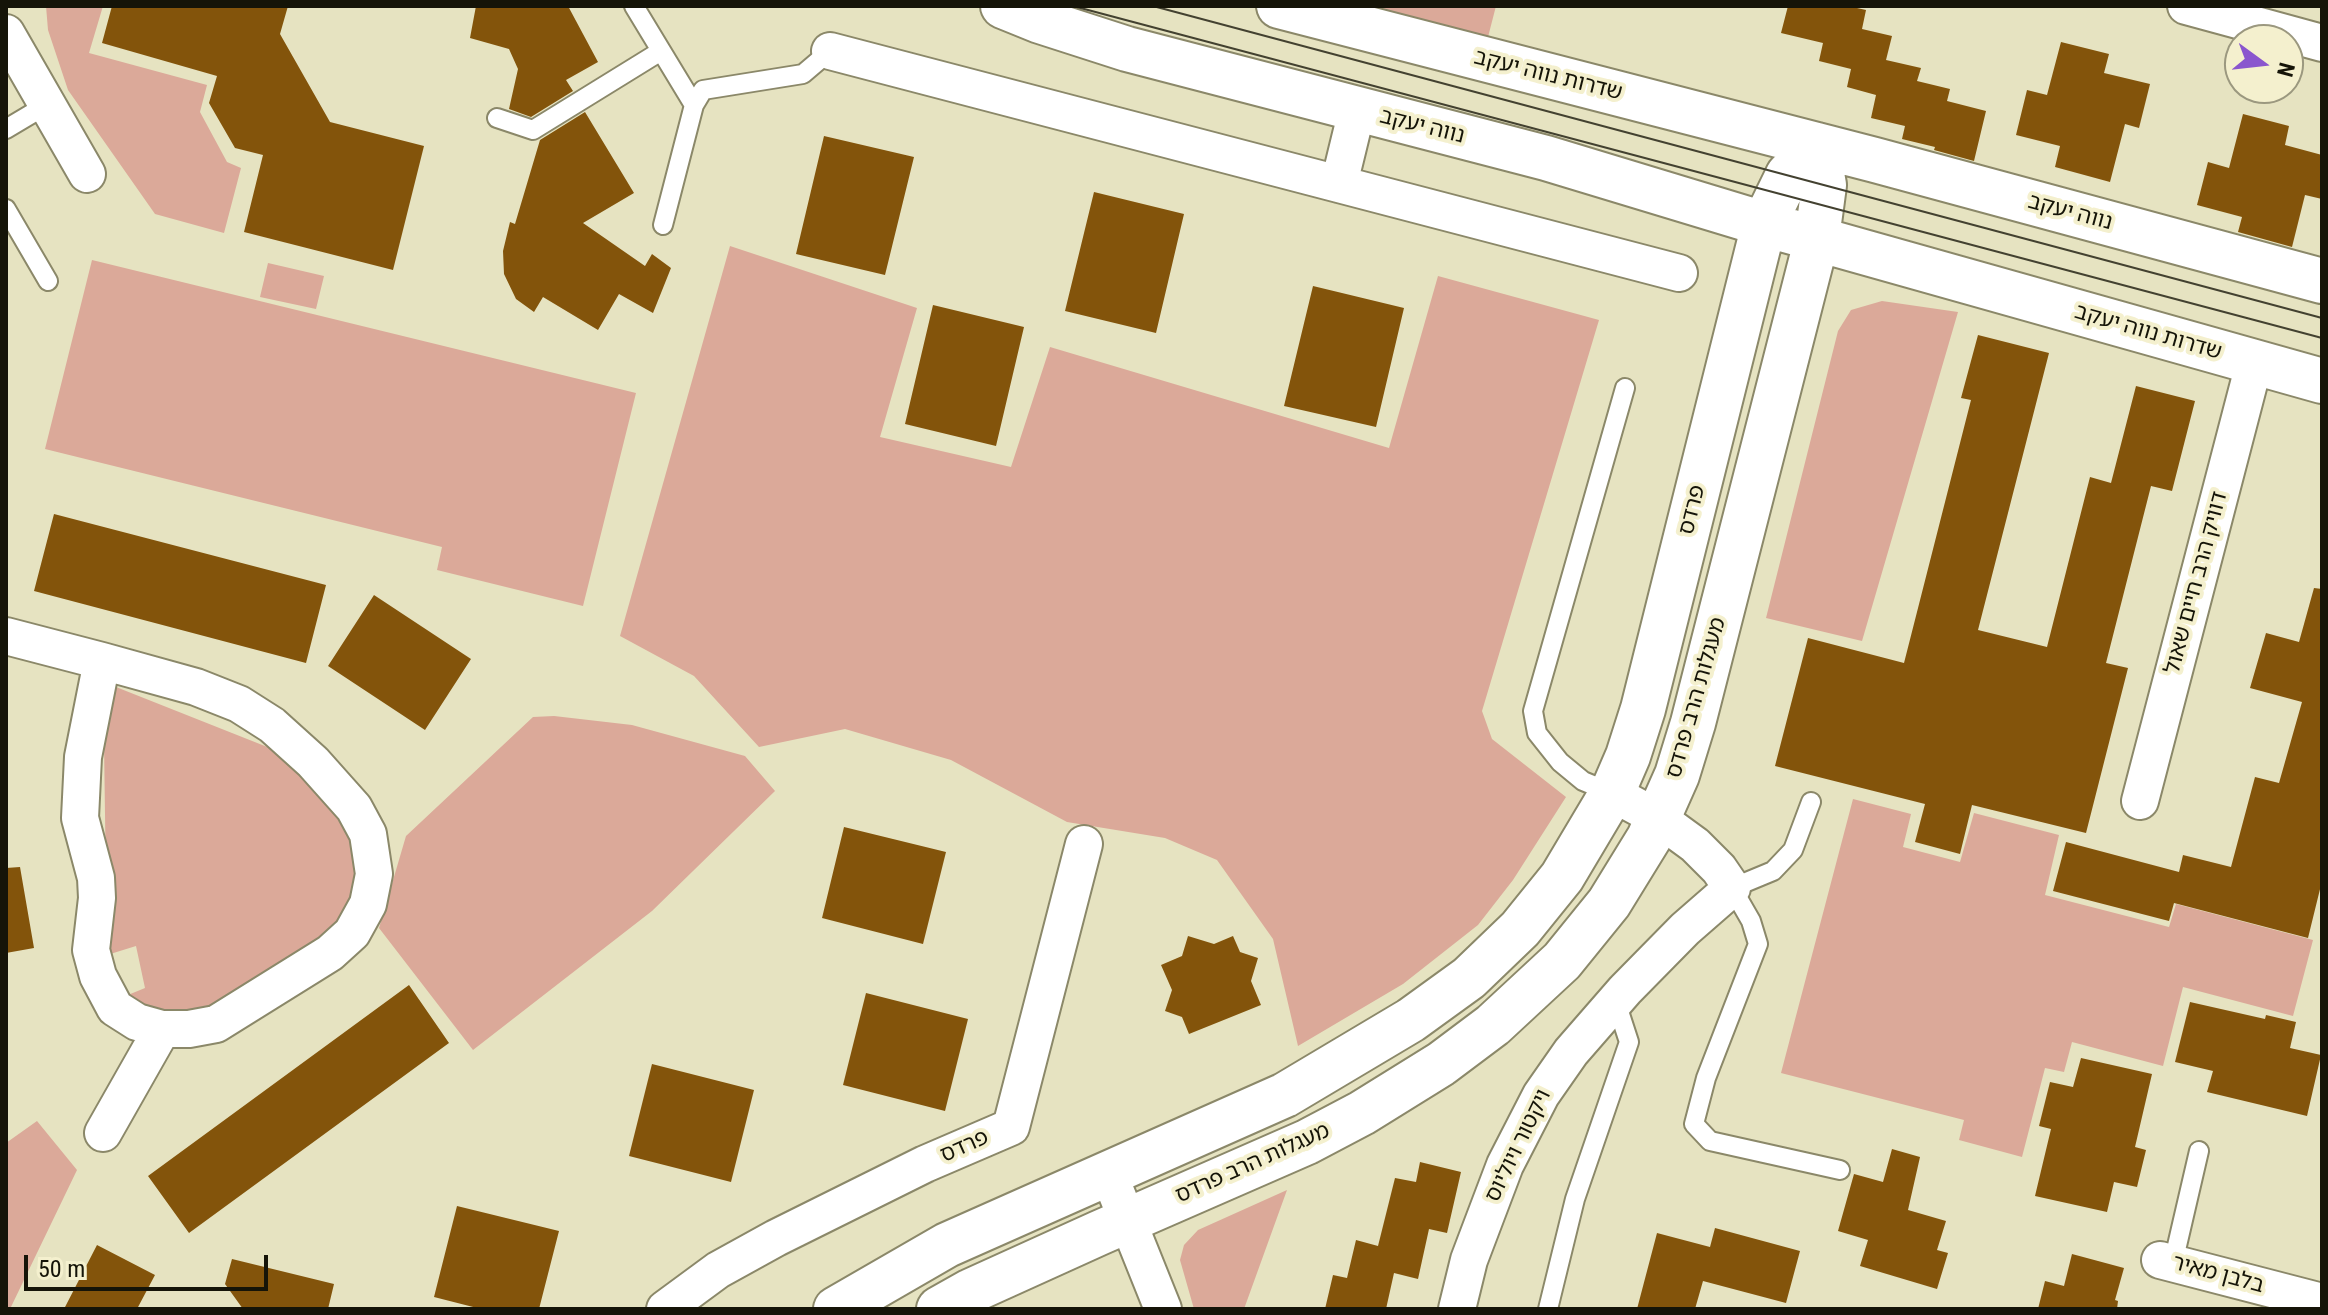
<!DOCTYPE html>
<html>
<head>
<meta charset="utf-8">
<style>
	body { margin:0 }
	#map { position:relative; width:2328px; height:1315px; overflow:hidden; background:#e6e3c1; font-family:"Roboto Condensed",sans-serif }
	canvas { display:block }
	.frame { position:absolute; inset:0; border:8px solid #151408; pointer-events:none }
	.north { position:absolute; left:2224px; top:24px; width:80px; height:80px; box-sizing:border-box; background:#f4f0ce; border:2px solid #9b987f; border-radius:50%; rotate:105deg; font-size:22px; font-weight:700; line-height:32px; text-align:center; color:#151408 }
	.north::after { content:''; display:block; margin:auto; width:28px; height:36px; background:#8a56ce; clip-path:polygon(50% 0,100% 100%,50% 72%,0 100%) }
	.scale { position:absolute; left:24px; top:1255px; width:244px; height:36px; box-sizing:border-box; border:4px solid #151408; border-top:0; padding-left:10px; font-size:24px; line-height:28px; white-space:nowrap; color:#151408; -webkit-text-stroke:6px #f4f0ce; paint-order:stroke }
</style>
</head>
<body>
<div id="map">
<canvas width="2328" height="1315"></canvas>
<div class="frame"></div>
<div class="north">N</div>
<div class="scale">50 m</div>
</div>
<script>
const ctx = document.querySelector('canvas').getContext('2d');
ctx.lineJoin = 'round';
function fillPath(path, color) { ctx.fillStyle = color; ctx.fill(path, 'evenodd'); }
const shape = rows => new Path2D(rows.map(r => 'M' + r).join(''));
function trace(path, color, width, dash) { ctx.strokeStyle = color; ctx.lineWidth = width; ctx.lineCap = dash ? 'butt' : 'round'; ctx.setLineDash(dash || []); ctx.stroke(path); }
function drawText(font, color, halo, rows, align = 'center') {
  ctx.font = font + ' "Roboto Condensed","Noto Sans Hebrew",sans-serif'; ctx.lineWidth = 8; ctx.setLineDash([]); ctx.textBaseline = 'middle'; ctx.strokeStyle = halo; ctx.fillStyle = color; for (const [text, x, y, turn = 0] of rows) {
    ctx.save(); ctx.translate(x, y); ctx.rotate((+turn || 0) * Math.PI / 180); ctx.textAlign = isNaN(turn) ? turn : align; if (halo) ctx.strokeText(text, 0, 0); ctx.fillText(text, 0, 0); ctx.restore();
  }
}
fillPath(shape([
	[46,6,103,6,89,53,207,85,200,112,227,162,241,168,224,233,155,214,68,90,48,30],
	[1376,6,1496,6,1488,37,1375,10],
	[730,246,917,308,880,437,1011,467,1050,347,1389,448,1438,276,1599,320,1482,711,1492,739,1566,797,1513,880,1478,925,1403,984,1298,1046,1273,939,1217,860,1165,838,1067,822,951,760,845,729,759,747,694,676,620,636],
	[92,260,636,393,583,606,437,570,442,547,45,449],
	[268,263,324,276,316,309,260,297],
	[1882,301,1958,312,1862,641,1766,618,1838,331,1851,310],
	[116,687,290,756,317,780,352,835,357,884,348,915,332,940,204,1017,152,1013,123,997,145,988,136,946,107,955,104,743],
	[554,716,632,725,745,756,775,791,652,911,473,1050,379,928,406,836,533,717],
	[1853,799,1911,814,1903,847,1960,862,1974,813,2059,835,2045,895,2169,927,2176,904,2313,940,2293,1016,2183,987,2163,1066,2072,1042,2064,1072,2045,1068,2022,1157,1959,1140,1964,1120,1781,1073],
	[37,1121,77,1170,10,1309,6,1309,6,1143],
	[1287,1190,1244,1309,1194,1309,1180,1260,1184,1245,1198,1230]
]), '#dba999');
fillPath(shape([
	[112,6,288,6,280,34,330,122,424,146,393,270,244,232,263,155,235,148,209,103,217,76,102,43],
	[476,6,568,6,598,62,566,80,573,91,531,117,509,109,518,69,509,49,470,38],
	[1788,6,1848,6,1866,10,1862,29,1892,36,1886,60,1921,68,1917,81,1950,89,1947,101,1986,111,1974,161,1934,150,1935,147,1902,139,1905,126,1871,118,1876,95,1847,87,1851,69,1819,61,1823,43,1781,33],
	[2061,42,2109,54,2104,73,2150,84,2139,128,2125,124,2110,182,2055,167,2060,146,2016,135,2027,90,2047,95],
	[585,112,634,193,583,223,645,266,652,254,671,268,653,313,619,294,598,330,543,297,534,312,516,299,504,274,503,251,510,222,515,224,540,140],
	[2243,114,2289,126,2285,145,2322,155,2322,199,2305,195,2292,247,2238,232,2242,217,2197,205,2208,162,2229,168],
	[824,136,914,157,885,275,796,254],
	[1094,192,1184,214,1156,333,1065,311],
	[1313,286,1404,308,1376,427,1284,406],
	[933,305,1024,327,996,446,905,424],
	[1978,335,2049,353,1978,630,2047,647,2090,477,2111,483,2136,386,2195,401,2172,491,2151,486,2106,663,2128,668,2086,833,1972,805,1960,854,1915,842,1925,804,1775,766,1808,638,1904,663,1971,400,1961,398],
	[54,514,326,585,306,663,34,591],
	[2314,588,2322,589,2322,881,2308,938,2174,903,2169,921,2053,891,2066,842,2179,872,2183,855,2231,867,2255,777,2279,783,2302,702,2250,688,2266,633,2299,642],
	[374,595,471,659,425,730,328,666],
	[844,827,946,852,923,944,822,918],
	[20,867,34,948,6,953,6,868],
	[1188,936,1214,944,1233,936,1240,952,1258,958,1251,981,1261,1005,1189,1034,1182,1017,1165,1011,1172,990,1161,965,1182,956],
	[409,985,449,1043,189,1233,148,1176],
	[866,993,968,1019,945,1111,843,1085],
	[2190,1002,2265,1019,2266,1015,2296,1022,2290,1048,2321,1055,2307,1116,2207,1092,2213,1071,2175,1062],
	[2081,1058,2152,1074,2135,1147,2146,1150,2137,1187,2114,1182,2107,1212,2035,1196,2051,1129,2039,1126,2050,1082,2073,1087],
	[652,1064,754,1090,731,1182,629,1156],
	[1892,1149,1920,1157,1908,1210,1946,1221,1937,1250,1948,1253,1937,1289,1860,1266,1868,1240,1838,1231,1854,1174,1883,1182],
	[1420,1162,1461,1172,1447,1233,1429,1229,1418,1279,1394,1273,1386,1309,1325,1309,1333,1275,1347,1278,1356,1240,1378,1246,1395,1178,1416,1182],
	[457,1206,559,1231,539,1309,481,1309,434,1297],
	[1715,1228,1800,1251,1786,1303,1703,1281,1695,1309,1637,1309,1657,1233,1710,1247],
	[97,1245,155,1275,137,1309,64,1309],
	[2072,1254,2124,1268,2115,1300,2118,1301,2117,1309,2038,1309,2045,1281,2064,1286],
	[232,1259,334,1284,328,1309,243,1309,225,1284]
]), '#83540b');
const lane = shape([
	[634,6,694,105],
	[497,118,533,130,661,51],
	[6,129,48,104],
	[6,209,48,281],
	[663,225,694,105,703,90,803,74,830,51],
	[1612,793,1583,781,1560,762,1537,733,1533,711,1625,388],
	[1811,802,1793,850,1773,871,1732,888,1751,921,1758,944,1706,1078,1694,1124,1710,1141,1840,1170],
	[2173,1263,2199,1151],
	[1548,1309,1575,1199,1629,1042,1616,1002]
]);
const street = shape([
	[2186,6,2322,43],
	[6,33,87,174],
	[830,51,1679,273],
	[1339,184,1357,110],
	[6,636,102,661,196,687,239,704,272,725,313,762,354,808,368,834,374,874,368,904,352,933,330,953,216,1024,189,1029,162,1029,137,1022,115,1008,98,976,91,950,97,898,96,878,80,818,83,757,102,661],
	[2140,801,2254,364],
	[103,1133,162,1029],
	[1108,1172,1163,1309],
	[2160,1260,2322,1302],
	[665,1309,718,1270,776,1238,925,1164,1011,1127,1084,844],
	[1457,1309,1469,1260,1505,1165,1541,1095,1571,1052,1625,990,1685,929,1732,888,1719,869,1695,845,1658,818,1612,793]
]);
const secondary = shape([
	[1003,6,1040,21,1127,49,1546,158,1764,224,2322,381],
	[1279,6,1875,160,2322,281],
	[836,1309,947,1245,1285,1095,1411,1020,1469,978,1520,929,1562,877,1612,793,1628,756,1643,709,1764,224,1788,175,1817,145],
	[939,1309,971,1291,1099,1233,1307,1142,1362,1113,1441,1064,1493,1025,1562,961,1609,903,1649,838,1677,775,1693,723,1817,238,1824,185,1817,145]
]);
trace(lane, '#8b8869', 22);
trace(street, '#8b8869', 40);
trace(secondary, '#8b8869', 48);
trace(lane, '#fff', 18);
trace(street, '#fff', 36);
trace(secondary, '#fff', 44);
trace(shape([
	[1073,6,2322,338],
	[1153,6,2322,318]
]), '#434130', 2);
drawText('22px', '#151408', '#f4f0ce', [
	["שדרות נווה יעקב",1548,76,14],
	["נווה יעקב",1422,127,14],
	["נווה יעקב",2070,213,15],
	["שדרות נווה יעקב",2148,333,16],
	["פרדס",1693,510,-76],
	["דוויק הרב חיים שאול",2197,583,-75],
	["מעגלות הרב פרדס",1697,698,-74],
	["ויקטור ויוליוס",1519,1146,-64],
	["פרדס",965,1147,-24],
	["מעגלות הרב פרדס",1253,1164,-24],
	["בלבן מאיר",2218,1275,15]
]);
</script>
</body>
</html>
